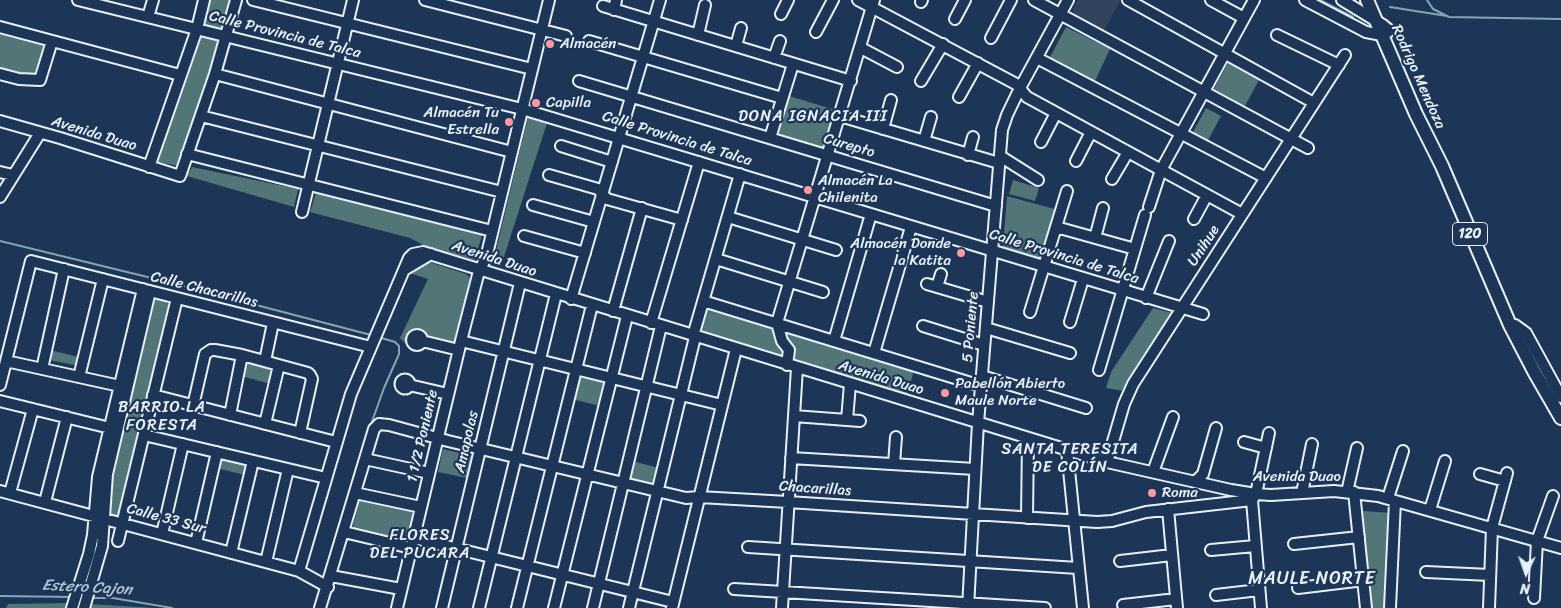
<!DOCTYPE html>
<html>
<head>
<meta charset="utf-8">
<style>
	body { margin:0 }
	#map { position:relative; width:1561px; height:608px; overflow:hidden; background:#1d3557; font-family:Sriracha,sans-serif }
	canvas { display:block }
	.north { position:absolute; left:1501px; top:548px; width:50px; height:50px; -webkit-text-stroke:4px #1d3557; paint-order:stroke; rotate:183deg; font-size:14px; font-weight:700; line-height:20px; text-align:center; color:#e8f1f8 }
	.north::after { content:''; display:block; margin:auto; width:18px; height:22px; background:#e8f1f8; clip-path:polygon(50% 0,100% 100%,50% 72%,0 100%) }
</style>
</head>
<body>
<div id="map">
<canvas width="1561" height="608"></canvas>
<div class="north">N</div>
</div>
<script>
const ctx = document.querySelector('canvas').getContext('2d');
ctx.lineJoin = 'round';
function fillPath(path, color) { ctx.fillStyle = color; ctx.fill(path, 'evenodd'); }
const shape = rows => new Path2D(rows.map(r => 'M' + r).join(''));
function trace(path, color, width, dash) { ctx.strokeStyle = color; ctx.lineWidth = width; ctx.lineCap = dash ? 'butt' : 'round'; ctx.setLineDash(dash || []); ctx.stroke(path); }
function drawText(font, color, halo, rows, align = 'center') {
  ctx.font = font + ' Sriracha,sans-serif'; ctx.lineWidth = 4.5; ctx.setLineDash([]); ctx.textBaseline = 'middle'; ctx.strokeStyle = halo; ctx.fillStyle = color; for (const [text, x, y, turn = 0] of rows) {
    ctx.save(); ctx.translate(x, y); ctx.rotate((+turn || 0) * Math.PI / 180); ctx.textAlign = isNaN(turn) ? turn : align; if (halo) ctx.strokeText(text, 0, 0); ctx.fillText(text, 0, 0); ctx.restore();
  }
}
fillPath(shape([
	[1078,0,1118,0,1120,1,1104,31,1075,15,1073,10]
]), '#33425f');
fillPath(shape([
	[209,0,232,0,225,31,203,25],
	[1066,27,1110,49,1094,83,1049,59],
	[0,33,47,44,35,73,30,75,0,67],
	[199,34,223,40,178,166,155,161],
	[1229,61,1260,78,1245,106,1214,89],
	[789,96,839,111,826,153,774,137],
	[1206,108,1221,116,1207,142,1192,134],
	[528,117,547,123,501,266,496,263,494,259],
	[192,167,298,189,294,207,187,176],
	[1013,180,1039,188,1035,201,1009,194],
	[316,193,482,235,475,260,425,246,410,238,310,212],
	[1007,196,1058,210,1042,261,1005,249,1003,246],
	[426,261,466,274,471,279,453,349,417,335,412,337,409,340,409,347,400,338,428,279,410,273],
	[154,299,167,302,169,307,118,515,112,515,110,512,114,461,150,306],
	[707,308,914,370,907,395,701,332,698,326,703,310],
	[1153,308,1172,313,1124,391,1106,388,1111,372],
	[50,350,78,357,77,364,74,365,49,360],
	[249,360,272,367,274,372,271,384,241,376,245,362],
	[577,377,606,383,600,406,572,399],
	[443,449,472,456,467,478,438,472],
	[221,460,246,465,245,475,216,468,218,461],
	[632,461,659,468,655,486,628,479],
	[360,498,415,510,405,543,352,530],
	[1363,511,1393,513,1388,608,1372,608,1366,557],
	[73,603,155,608,6,608,8,604]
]), '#527678');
trace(shape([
	[1320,0,1353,17],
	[1427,0,1433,9,1449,17,1561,19],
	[1390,7,1447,16],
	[0,241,168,282,371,335],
	[370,427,384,388,399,354,399,346,395,342,378,337],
	[352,487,364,446],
	[0,596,73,597],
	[90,598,113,598,172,608]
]), '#86a4b7', 2);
const minor = shape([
	[78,0,522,109,1203,314],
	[253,0,532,69],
	[425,0,566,36],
	[858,0,1016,84,1027,97,1242,214],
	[1034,0,1308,148],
	[1128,0,1314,103],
	[1211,0,1244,18],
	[1305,0,1366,32,1382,35,1388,32,1389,30,1383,25,1342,0],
	[921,2,922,0],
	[603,6,851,81],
	[614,10,616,0],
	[781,14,788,0],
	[148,17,153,0],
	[955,19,965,0],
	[0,27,180,75],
	[816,32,833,0],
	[698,35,705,5],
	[1277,35,1339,65],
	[991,38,1011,0],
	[589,41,782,98],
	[736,46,741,28],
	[861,48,897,67],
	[774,58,780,41],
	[1037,58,1266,178],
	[0,74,19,79,40,80,52,41],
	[215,74,512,152],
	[579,81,996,206],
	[921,81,943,44],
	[959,97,978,63],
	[201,116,502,192],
	[840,116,999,163],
	[0,121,60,138,180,176,215,74,236,0],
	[883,129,891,100],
	[770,138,793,64],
	[924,141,931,117],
	[1041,142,1056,113],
	[561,146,612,162],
	[187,154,492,231],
	[968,155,973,137],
	[1000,156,1038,180],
	[1076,161,1091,132],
	[149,167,197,29,204,0],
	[0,172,13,175],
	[549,175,598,189,607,199,682,220],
	[1112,179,1128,152],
	[0,197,40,133],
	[533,205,594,222],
	[1149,207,1161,170,1254,0],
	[302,212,353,0],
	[728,217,836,250],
	[1194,219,1207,195],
	[1056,227,1135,249],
	[524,236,585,253],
	[1095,238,1103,208],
	[716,259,823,292],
	[404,270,431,254],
	[927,284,988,302],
	[937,287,941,274],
	[1146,298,1169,241],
	[571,299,660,0],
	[703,301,981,386],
	[613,311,642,208],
	[1030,312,1067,191],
	[1070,322,1083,279],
	[651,323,699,162],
	[1510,325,1515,325,1526,333,1561,397],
	[923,326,984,345],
	[986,328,1070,353],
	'412 340a5 5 0 1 1 10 0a5 5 0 1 1-10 0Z',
	[693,336,740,174],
	[422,341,459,350],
	[461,341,722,405],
	[834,341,871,214],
	[874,353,911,227],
	[6,361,120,386],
	[265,361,273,323],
	[787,365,789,350,782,341,777,323,874,0],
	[42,369,64,269],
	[1099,370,1145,215],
	[982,376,1086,408],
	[79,377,103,279],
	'400.5 384a4.5 4.5 0 1 1 9 0a4.5 4.5 0 1 1-9 0Z',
	[0,385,31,261,371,347],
	[409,385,448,394],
	[153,395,336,442],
	[0,401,110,428],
	[193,406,205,354,211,350,215,350,242,355,308,373,310,375,312,379,300,433],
	[230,415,242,355],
	[794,416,860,421],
	[847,420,850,384],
	[265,424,279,365],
	[144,435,326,478],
	[1244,442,1266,448],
	[1067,450,1083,608],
	[791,458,975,469],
	[365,459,429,473],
	[1107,462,1124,404,1133,384,1345,55],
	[894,464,896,437],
	[1153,472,1173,417],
	[1480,474,1505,481],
	[1195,482,1203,474,1216,428],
	[0,491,299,571,328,587],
	[1347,492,1357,448],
	[1354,492,1366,608],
	[10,493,33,409],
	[355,493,421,507],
	[1302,493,1312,444],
	[1388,498,1403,451],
	[1252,500,1261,608],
	[45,502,67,417],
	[1168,509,1177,608],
	[1430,510,1445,461],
	[1027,518,1028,438],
	[344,532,411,548],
	[162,534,183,444],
	[414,538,673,602],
	[118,541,177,298],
	[196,543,217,452],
	[1294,544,1359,537],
	[748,547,1078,568],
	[1211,550,1255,546],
	[231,553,253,461],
	[1120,561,1172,555],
	[266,562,288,469],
	[299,571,351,394,409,258,413,254,423,252,1107,462,1231,490,1256,494,1271,495,1334,491,1378,496,1561,548],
	[1426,572,1490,575],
	[331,576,401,589],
	[1298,588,1364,580],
	[734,589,1045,608],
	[1216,595,1259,590],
	[1534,598,1537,541,1553,496],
	[1123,605,1176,599],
	[72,608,89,554,93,535,98,477,143,289],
	[84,608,102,546,107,474,150,291],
	[320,608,374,429,379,424,389,425,448,441,686,498,699,497,788,502,1097,522,1112,521,1146,512,1252,500,1256,494,1269,433],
	[397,608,461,341,479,271,486,258,549,0],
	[442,608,520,283],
	[479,608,556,294],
	[517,608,592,305],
	[554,608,627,316],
	[593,608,661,326],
	[629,608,695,337],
	[672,608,736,349],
	[782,608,797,368],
	[968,608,978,423,1002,130,1007,115,1020,88,1068,0],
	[1390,608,1395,501],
	[1489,608,1492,528,1507,473]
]);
const major = shape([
	[1367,0,1416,114,1442,166,1510,325,1535,373,1561,418]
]);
trace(minor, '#e8f1f8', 14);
trace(major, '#e8f1f8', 16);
trace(minor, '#1d3557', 10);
trace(major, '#1d3557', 12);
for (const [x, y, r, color] of [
	[550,44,5,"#ff9aa2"],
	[536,103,5,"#ff9aa2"],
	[509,122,5,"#ff9aa2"],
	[808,190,5,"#ff9aa2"],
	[961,253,5,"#ff9aa2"],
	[945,393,5,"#ff9aa2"],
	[1152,493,5,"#ff9aa2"]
]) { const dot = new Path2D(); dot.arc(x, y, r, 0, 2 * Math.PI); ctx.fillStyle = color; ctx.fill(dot); trace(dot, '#1d3557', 2); }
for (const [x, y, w] of [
	[1470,234,35]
]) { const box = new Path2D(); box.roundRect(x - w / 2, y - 11.5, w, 23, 4); ctx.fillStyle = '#1d3557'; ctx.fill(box); trace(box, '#e8f1f8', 1); }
drawText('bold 14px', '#e8f1f8', null, [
	["120",1470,234]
]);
drawText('15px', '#e8f1f8', '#1d3557', [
	["Calle Provincia de Talca",285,35,14],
	["Rodrigo Mendoza",1418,77,66],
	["Avenida Duao",94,134,17],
	["Calle Provincia de Talca",677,139,17],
	["Curepto",849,146,17],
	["Unihue",1204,246,-57],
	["Calle Provincia de Talca",1064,257,17],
	["Avenida Duao",494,259,18],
	["Calle Chacarillas",204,290,14],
	["5 Poniente",971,327,-85],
	["Avenida Duao",881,378,17],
	["1 1/2 Poniente",423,436,-77],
	["Amapolas",467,442,-77],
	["Avenida Duao",1297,477],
	["Chacarillas",815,489,4],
	["Calle 33 Sur",166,519,15]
]);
drawText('15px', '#e8f1f8', '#1d3557', [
	["Almacén",560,44],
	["Capilla",546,103],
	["Almacén Tu",499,113,"right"],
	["Estrella",499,130,"right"],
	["Almacén La",818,181],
	["Chilenita",818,198],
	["Almacén Donde",951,244,"right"],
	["la Katita",951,261,"right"],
	["Pabellón Abierto",955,384],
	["Maule Norte",955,401],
	["Roma",1162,493]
], 'left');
ctx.letterSpacing = '1px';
drawText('16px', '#e8f1f8', '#1d3557', [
	["DONA IGNACIA III",813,117],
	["BARRIO LA",162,408],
	["FORESTA",162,426],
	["SANTA TERESITA",1070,450],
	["DE COLÍN",1070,468],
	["FLORES",420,536],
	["DEL PUCARA",420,554]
]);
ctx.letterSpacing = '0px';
drawText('italic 16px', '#afc4d2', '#1d3557', [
	["Estero Cajon",87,588,3]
]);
ctx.letterSpacing = '1px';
drawText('18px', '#e8f1f8', '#1d3557', [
	["MAULE NORTE",1312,579]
]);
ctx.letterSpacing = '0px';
</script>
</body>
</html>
